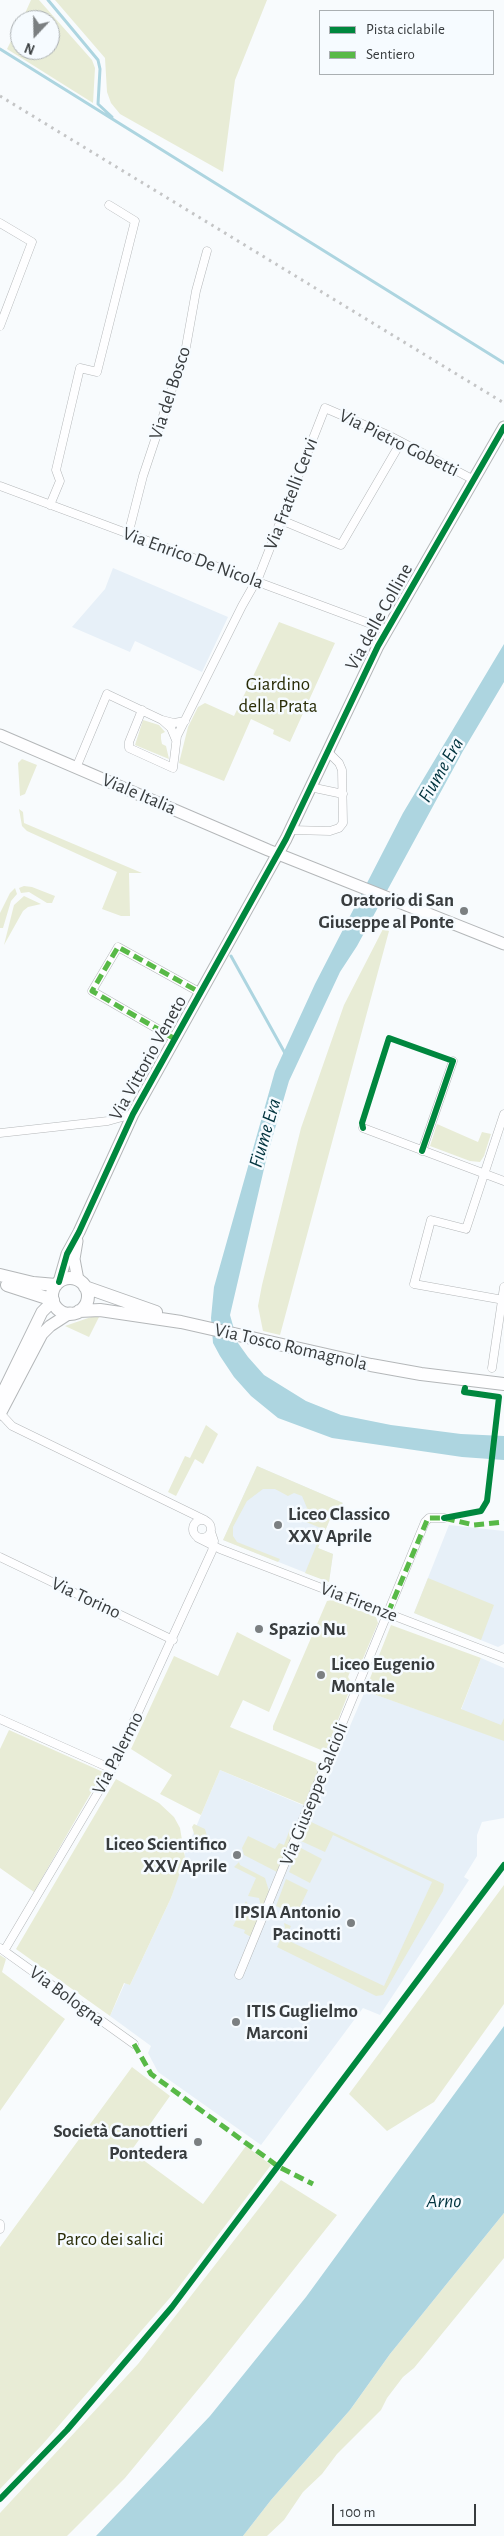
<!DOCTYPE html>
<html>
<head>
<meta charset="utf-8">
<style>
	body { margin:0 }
	#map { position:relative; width:504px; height:2536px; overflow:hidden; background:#f8fbfd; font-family:"Alegreya Sans",sans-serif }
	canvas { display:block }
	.legend { position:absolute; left:319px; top:10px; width:175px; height:65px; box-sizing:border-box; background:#f6fbff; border:1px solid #aaafb2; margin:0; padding:6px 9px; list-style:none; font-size:15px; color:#383c3e }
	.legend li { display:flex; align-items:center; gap:10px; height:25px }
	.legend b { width:25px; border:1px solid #aaafb2 }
	.north { position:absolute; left:10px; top:10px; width:50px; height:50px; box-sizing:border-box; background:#f6fbff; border:1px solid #aaafb2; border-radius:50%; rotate:201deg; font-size:14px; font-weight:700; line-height:20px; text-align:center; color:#383c3e }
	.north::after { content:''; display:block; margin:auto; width:18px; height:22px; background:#7b7f81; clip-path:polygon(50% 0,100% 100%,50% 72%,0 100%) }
	.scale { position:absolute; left:332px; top:2504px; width:144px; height:22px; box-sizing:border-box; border:2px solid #383c3e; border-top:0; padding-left:6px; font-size:15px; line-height:18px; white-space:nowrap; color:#383c3e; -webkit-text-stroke:4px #f6fbff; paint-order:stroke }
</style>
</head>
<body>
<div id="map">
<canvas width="504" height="2536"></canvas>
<ul class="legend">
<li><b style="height:6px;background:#00873e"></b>Pista ciclabile</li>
<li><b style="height:6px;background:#58b947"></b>Sentiero</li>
</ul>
<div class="north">N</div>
<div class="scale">100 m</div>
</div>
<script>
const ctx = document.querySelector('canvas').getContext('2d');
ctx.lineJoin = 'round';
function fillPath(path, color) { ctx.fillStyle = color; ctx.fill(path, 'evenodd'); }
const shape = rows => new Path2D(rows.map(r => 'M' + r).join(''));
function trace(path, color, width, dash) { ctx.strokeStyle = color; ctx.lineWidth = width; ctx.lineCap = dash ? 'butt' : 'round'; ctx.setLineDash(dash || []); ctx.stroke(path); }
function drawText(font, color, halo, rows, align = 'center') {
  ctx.font = font + ' "Alegreya Sans",sans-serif'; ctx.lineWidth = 5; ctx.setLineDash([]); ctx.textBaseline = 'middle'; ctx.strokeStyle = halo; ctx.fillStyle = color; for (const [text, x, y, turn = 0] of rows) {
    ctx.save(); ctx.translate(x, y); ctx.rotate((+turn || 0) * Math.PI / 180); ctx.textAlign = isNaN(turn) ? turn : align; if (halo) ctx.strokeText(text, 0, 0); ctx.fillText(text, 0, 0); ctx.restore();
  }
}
fillPath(shape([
	[113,568,228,617,202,672,135,641,130,652,72,627,105,589],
	[257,1466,343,1503,333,1512,318,1548,333,1554,329,1582,223,1540],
	[449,1525,504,1531,504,1644,498,1647,414,1613],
	[481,1658,504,1668,504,1818,482,1822,477,1835,477,1856,464,1877,469,1880,380,2015,363,2008,261,2145,158,2072,148,2053,151,2046,110,2016,125,1983,130,1985,171,1898,185,1853,220,1770,314,1810,365,1691,456,1723]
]), '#e7f0f8');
fillPath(shape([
	[31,0,39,0,92,60,95,68,93,103,7,49,20,23,20,50,50,50,50,20,22,20],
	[55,0,267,0,235,80,223,172,120,114,111,103,107,92,105,58],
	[279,622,335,643,290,742,273,734,274,730,251,719,224,781,179,763,188,727,198,707,205,703,234,716],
	[143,720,159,725,165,732,161,734,161,739,162,744,166,746,169,759,135,745],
	[22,759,37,765,25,794,20,796,18,763],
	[19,809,23,812,24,823,142,873,129,873,130,916,121,916,102,909,117,872,27,831,22,826],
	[24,886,32,887,55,896,52,903,47,903,29,892,21,893,19,888],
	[15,888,17,894,11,901,3,928,0,928,0,913,10,893],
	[24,896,41,904,28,907,23,911,4,945,14,905],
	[383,929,389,931,280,1335,263,1331,258,1306,262,1285,301,1128,344,1005],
	[437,1124,478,1142,482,1132,491,1134,484,1156,480,1162,470,1161,430,1146],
	[97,1315,99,1317,89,1337,65,1326],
	[206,1425,218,1434,203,1464,195,1459,176,1496,168,1492,185,1456,190,1458],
	[257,1466,343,1503,333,1512,318,1548,333,1554,329,1582,305,1573,323,1529,294,1517,307,1508,302,1496,294,1493,288,1496,275,1489,263,1489,247,1501,233,1527,233,1536,237,1542,280,1559,278,1562,223,1540],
	[428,1578,494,1605,481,1640,414,1613],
	[332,1600,376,1617,378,1623,359,1668,351,1669,348,1677,352,1684,327,1748,321,1750,273,1730,273,1726,327,1601],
	[391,1625,481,1658,461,1709,501,1725,504,1718,504,1741,365,1691],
	[237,1632,291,1660,269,1712,243,1700,230,1727,321,1765,304,1805,220,1770,201,1815,160,1794,172,1775,131,1749,174,1656,218,1676],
	[9,1730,103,1772,34,1892,0,1868,0,1749],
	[116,1779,159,1803,174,1817,180,1828,185,1858,171,1898,130,1985,124,1983,110,2016,16,1949],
	[309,1821,444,1884,443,1891,383,1995,376,1996,277,1947,285,1928,284,1923,291,1926,285,1939,384,1986,432,1882,333,1835,325,1852,301,1841],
	[194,1824,205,1829,208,1840,204,1849,197,1843,192,1827],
	[290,1829,294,1831,277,1872,244,1855,242,1848,248,1836,275,1849,279,1843,284,1845],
	[299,1847,322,1859,310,1883,289,1872],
	[239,1862,240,1865,265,1878,269,1891,251,1937,244,1933,245,1930,233,1926,246,1901,251,1910,255,1913,261,1907,259,1898,248,1896,256,1878,234,1867],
	[286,1879,308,1890,296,1915,276,1906],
	[504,1885,504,2004,434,2102,387,2131,349,2094],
	[0,1955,6,1959,2,1972,65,2019,0,2111],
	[132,2067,170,2096,131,2151,203,2204,246,2146,271,2165,175,2292,42,2445,0,2489,0,2247],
	[281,2180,337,2215,206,2380,125,2478,67,2536,0,2536,0,2513,138,2364],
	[504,2213,504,2258,414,2368,403,2377,387,2398,381,2410,337,2454,322,2474,303,2492,284,2520,267,2536,243,2536,271,2500,350,2410,390,2354]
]), '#e8ecd6');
fillPath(shape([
	[504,644,504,682,463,751,357,946,340,972,289,1081,267,1156,230,1315,238,1343,248,1357,264,1375,306,1401,341,1415,391,1425,461,1434,504,1436,504,1460,462,1457,332,1438,278,1418,251,1396,234,1377,220,1356,213,1343,211,1318,214,1287,275,1071,315,984,403,813],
	[504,2026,504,2213,390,2354,350,2410,271,2500,243,2536,96,2536,210,2416,306,2297]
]), '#add5e0');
trace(shape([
	[48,0,98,60,100,69,98,104,112,117],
	[0,49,504,363],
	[231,956,286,1055]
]), '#add5e0', 3);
const street = shape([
	[0,223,32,242,0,326],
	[0,486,387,630],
	[50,505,60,481,56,470,80,368,97,372,135,221,109,205],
	[281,520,341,545,401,442],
	[128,535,143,476,186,347,196,291,207,251],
	[142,710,129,742,129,748,173,768,177,736,242,606,259,576,325,408,390,436,474,480],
	[162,720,171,728,176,740],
	[76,768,107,694,162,720,174,723,185,721],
	[310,787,343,794],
	[291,830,330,831,339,828,343,823,342,770,339,763,328,752],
	[175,1039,92,991,118,947,201,993],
	[504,1114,466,1229,431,1220,414,1284,504,1300],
	[363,1128,504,1181],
	[0,1133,108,1121,133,1114],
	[422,1151,453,1061],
	[492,1368,504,1287],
	[0,1413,12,1426,205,1520],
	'193 1529a9 9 0 1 1 18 0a9 9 0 1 1-18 0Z',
	[198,1538,220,1549,504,1658],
	[0,1557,173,1640],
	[0,1719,112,1769],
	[0,1948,134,2044],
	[4,1951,112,1769,212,1551,214,1541,211,1532],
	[239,1975,425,1522,429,1518,444,1518],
	[0,2224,0,2229]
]);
const secondary = shape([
	[0,735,268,850,504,944],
	[77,1241,74,1259,78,1280],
	[59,1282,67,1254,79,1232,133,1114,286,839,378,646,504,427],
	[0,1398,42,1312,53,1301],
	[0,1414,42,1334,50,1326,70,1313]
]);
const primary = shape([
	[0,1275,33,1283,56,1285],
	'52 1296a18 18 0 1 1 36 0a18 18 0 1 1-36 0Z',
	[7,1285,53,1300],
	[85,1287,156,1312],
	[79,1311,100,1310,181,1322,371,1365,421,1374,504,1384]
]);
trace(street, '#b4b7b9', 9);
trace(secondary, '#b4b7b9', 13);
trace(primary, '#b4b7b9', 14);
trace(street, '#fefeff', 8);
trace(secondary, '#fefeff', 11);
trace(primary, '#fefeff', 12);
trace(shape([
	[0,96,504,403]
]), '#c4c5c6', 3, [2.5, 5]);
trace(shape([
	[175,1039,92,991,118,947,201,993],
	[388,1613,428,1518,444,1518,474,1525,504,1522],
	[134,2044,151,2074,279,2167,313,2184]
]), '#58b947', 5, [10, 5]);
trace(shape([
	[363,1128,362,1123,389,1038,453,1061,422,1151],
	[59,1282,67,1254,79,1232,133,1114,286,839,378,646,504,427],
	[444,1518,481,1511,487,1501,499,1397,464,1392,465,1388],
	[0,2499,67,2430,172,2307,504,1865]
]), '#00873e', 6);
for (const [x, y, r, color] of [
	[464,911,5,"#7b7f81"],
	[278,1525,5,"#7b7f81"],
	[259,1629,5,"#7b7f81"],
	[321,1675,5,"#7b7f81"],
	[237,1855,5,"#7b7f81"],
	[351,1923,5,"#7b7f81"],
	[236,2022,5,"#7b7f81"],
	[198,2142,5,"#7b7f81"]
]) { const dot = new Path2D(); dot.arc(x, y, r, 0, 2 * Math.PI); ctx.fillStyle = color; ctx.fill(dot); trace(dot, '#f6fbff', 2); }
drawText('19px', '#383c3e', '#f6fbff', [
	["Via del Bosco",170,393,-72],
	["Via Pietro Gobetti",399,443,26],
	["Via Fratelli Cervi",291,494,-69],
	["Via Enrico De Nicola",193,558,20],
	["Via delle Colline",379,617,-61],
	["Viale Italia",139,794,23],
	["Via Vittorio Veneto",148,1058,-61],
	["Via Tosco Romagnola",291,1347,13],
	["Via Torino",86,1598,25],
	["Via Firenze",359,1602,21],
	["Via Palermo",118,1753,-63],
	["Via Giuseppe Salcioli",314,1794,-68],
	["Via Bologna",67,1996,36]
]);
drawText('19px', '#292c07', '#f6fbff', [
	["Giardino",278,684],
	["della Prata",278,706],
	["Parco dei salici",110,2239]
]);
drawText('bold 19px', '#383c3e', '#f6fbff', [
	["Oratorio di San",454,900],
	["Giuseppe al Ponte",454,922],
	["Liceo Classico",288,1514,"left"],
	["XXV Aprile",288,1536,"left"],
	["Spazio Nu",269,1629,"left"],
	["Liceo Eugenio",331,1664,"left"],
	["Montale",331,1686,"left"],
	["Liceo Scientifico",227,1844],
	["XXV Aprile",227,1866],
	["IPSIA Antonio",341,1912],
	["Pacinotti",341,1934],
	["ITIS Guglielmo",246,2011,"left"],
	["Marconi",246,2033,"left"],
	["Società Canottieri",188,2131],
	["Pontedera",188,2153]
], 'right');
drawText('italic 20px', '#00333e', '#f6fbff', [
	["Fiume Era",441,770,-60],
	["Fiume Era",265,1133,-74],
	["Arno",444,2201]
]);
</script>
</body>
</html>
